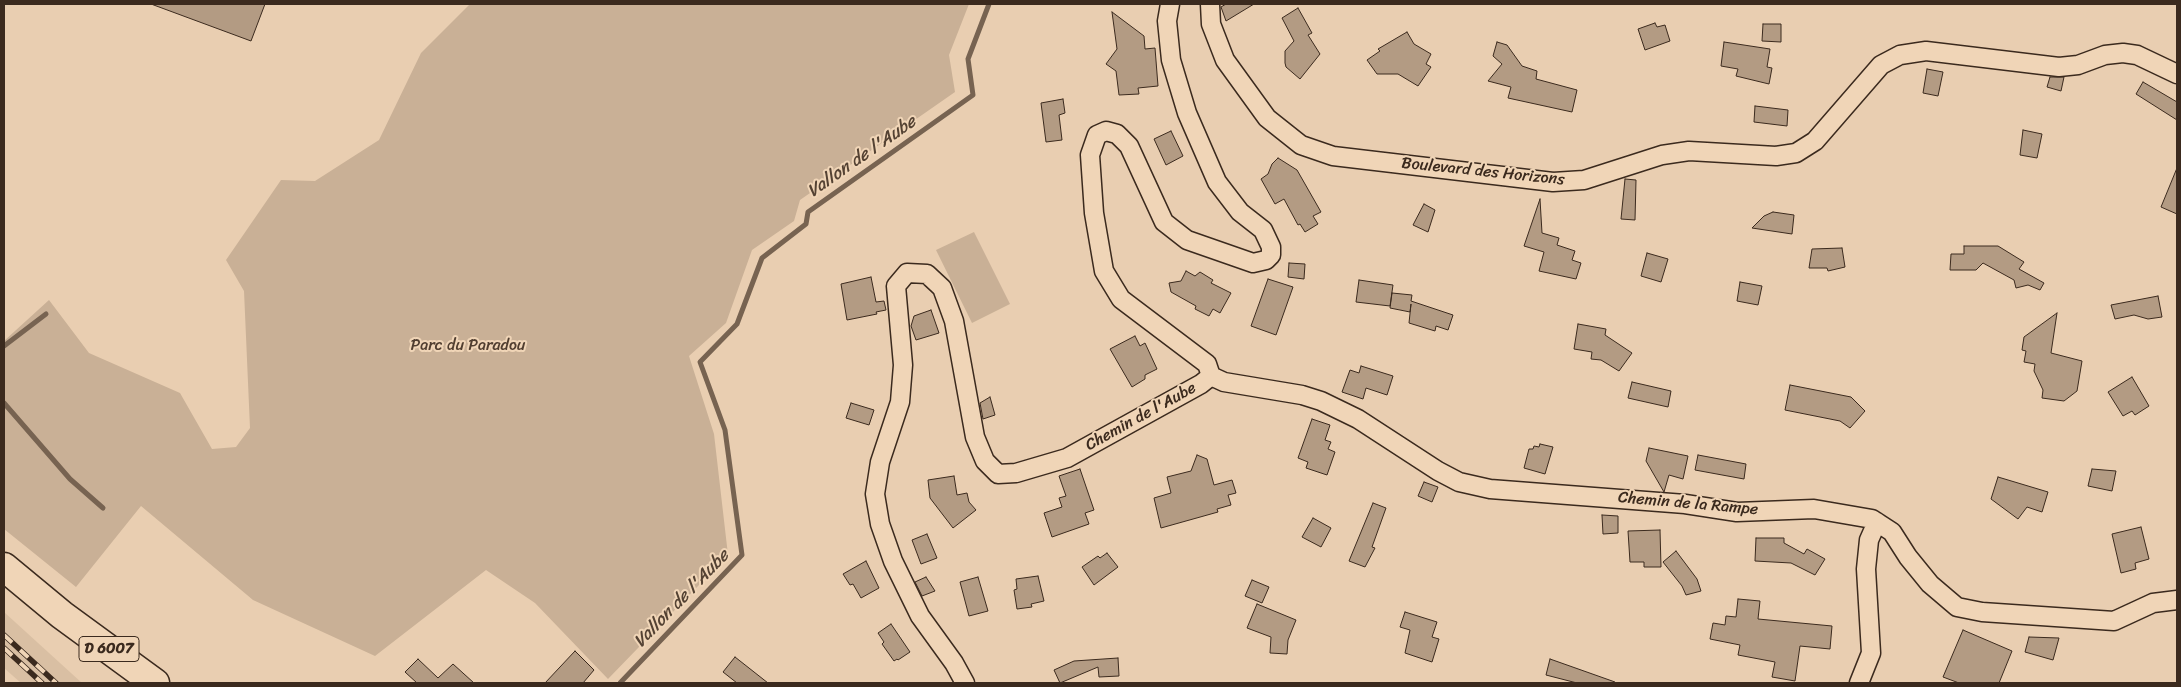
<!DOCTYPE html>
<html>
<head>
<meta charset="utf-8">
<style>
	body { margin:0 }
	#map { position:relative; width:2181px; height:687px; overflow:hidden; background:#e9ceb1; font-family:Sriracha,sans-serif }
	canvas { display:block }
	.frame { position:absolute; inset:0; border:5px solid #3b2a1e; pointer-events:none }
</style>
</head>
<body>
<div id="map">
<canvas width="2181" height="687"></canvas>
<div class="frame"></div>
</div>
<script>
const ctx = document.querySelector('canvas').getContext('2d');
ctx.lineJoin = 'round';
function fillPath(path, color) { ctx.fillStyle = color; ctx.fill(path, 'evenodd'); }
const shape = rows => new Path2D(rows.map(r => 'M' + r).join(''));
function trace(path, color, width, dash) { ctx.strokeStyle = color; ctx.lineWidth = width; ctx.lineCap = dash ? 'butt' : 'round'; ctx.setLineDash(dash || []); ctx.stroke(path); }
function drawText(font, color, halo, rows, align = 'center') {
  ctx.font = font + ' Sriracha,sans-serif'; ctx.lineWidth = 4; ctx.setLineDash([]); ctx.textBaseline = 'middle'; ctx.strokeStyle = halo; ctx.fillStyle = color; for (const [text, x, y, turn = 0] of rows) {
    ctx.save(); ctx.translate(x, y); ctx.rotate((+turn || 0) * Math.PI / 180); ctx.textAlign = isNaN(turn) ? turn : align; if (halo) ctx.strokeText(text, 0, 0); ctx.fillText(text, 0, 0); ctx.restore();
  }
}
fillPath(shape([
	[4,612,82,683,21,683,4,668]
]), '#d9bfa3');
fillPath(shape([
	[470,4,969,4,949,55,955,92,800,200,794,221,752,250,726,323,689,356,714,434,728,555,608,679,535,603,486,570,375,656,253,600,141,506,76,587,4,529,4,341,49,300,89,353,180,393,212,449,236,447,250,428,244,291,226,260,281,180,315,181,379,140,421,53],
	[974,232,1010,304,972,323,936,250]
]), '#c9b096');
trace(shape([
	[4,346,46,314],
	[4,403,70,479,103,508],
	[620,683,742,555,725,430,700,362,737,324,762,258,806,224,808,212,973,95,968,59,989,4]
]), '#776351', 5);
const building = shape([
	[151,4,265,4,251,41,151,4],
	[1226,4,1254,4,1226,21,1221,7,1226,4],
	[1298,8,1312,33,1308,35,1320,54,1300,79,1286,67,1285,63,1285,51,1294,41,1282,18,1298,8],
	[1112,12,1144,36,1145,49,1155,48,1158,86,1138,88,1139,94,1119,95,1116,71,1106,64,1117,49,1112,12],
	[1655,23,1657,27,1665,25,1670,41,1645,50,1638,29,1655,23],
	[1763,24,1781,24,1781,42,1762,41,1763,24],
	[1407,32,1414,44,1431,54,1426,64,1431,67,1418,86,1398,74,1377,74,1367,60,1380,51,1378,49,1407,32],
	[1497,42,1507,45,1522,66,1537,71,1536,79,1577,90,1572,112,1508,98,1511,87,1488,81,1502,64,1493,56,1497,42],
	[1724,42,1770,49,1767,67,1772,68,1769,84,1736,76,1738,69,1721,66,1724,42],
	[1927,69,1943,72,1938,96,1923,93,1927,69],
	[2050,77,2064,77,2061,91,2047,87,2050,77],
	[2143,82,2177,102,2177,120,2136,94,2143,82],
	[1063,99,1065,113,1059,115,1062,140,1046,142,1041,103,1063,99],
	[1755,106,1788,110,1787,126,1754,122,1755,106],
	[2023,130,2042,134,2037,158,2020,155,2023,130],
	[1171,131,1183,156,1166,165,1154,139,1171,131],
	[1278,158,1297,170,1321,212,1313,216,1318,224,1305,232,1300,224,1298,225,1284,199,1275,204,1261,179,1268,174,1272,164,1278,158],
	[2177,168,2177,214,2161,207,2177,168],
	[1625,179,1636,180,1635,220,1621,219,1625,179],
	[1540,199,1542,233,1559,238,1557,245,1575,251,1572,260,1581,263,1576,279,1539,271,1544,252,1524,246,1540,199],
	[1424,204,1435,210,1428,232,1413,225,1424,204],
	[1773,212,1794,215,1792,234,1752,228,1764,216,1773,212],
	[1964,246,1998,246,2024,262,2019,269,2044,283,2040,290,2028,285,2016,288,2014,280,1983,263,1976,270,1950,270,1951,254,1964,254,1964,246],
	[1842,248,1845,267,1828,271,1827,268,1809,268,1812,249,1842,248],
	[1647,253,1668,259,1661,282,1641,276,1647,253],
	[1289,263,1305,264,1304,279,1288,277,1289,263],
	[1186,271,1195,276,1200,272,1213,280,1211,283,1231,293,1220,313,1213,309,1209,316,1195,309,1196,306,1171,292,1169,283,1181,281,1186,271],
	[871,277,876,302,884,301,886,310,876,312,877,314,847,320,841,284,871,277],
	[1268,279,1293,287,1276,335,1251,326,1268,279],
	[1359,280,1393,285,1390,306,1356,302,1359,280],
	[1740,282,1762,286,1758,305,1737,301,1740,282],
	[1392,293,1412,295,1411,301,1453,315,1448,330,1436,326,1435,331,1409,323,1411,304,1410,312,1390,308,1392,293],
	[2158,296,2162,317,2148,319,2134,315,2115,319,2111,305,2158,296],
	[931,310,939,333,916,340,911,326,914,316,931,310],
	[2057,313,2051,353,2082,361,2077,391,2064,401,2042,398,2043,390,2034,371,2035,364,2024,362,2026,351,2022,350,2024,337,2057,313],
	[1578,324,1606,329,1605,335,1632,353,1619,371,1601,360,1591,359,1592,352,1574,349,1578,324],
	[1135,336,1140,346,1145,343,1157,369,1145,375,1145,379,1132,387,1110,349,1135,336],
	[1361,366,1393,376,1387,395,1366,388,1363,399,1342,392,1350,370,1359,373,1361,366],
	[2132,377,2149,406,2135,415,2132,411,2123,416,2108,392,2132,377],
	[1632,382,1671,391,1668,407,1628,398,1632,382],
	[1790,385,1851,397,1865,411,1850,428,1840,421,1785,410,1790,385],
	[990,397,995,415,983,419,980,403,990,397],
	[851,403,874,410,869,425,846,418,851,403],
	[1312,419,1330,425,1325,440,1331,442,1328,449,1335,452,1327,475,1306,468,1308,462,1298,458,1312,419],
	[1540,444,1553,447,1545,474,1524,468,1529,449,1533,449,1534,446,1539,447,1540,444],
	[1649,448,1688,456,1683,479,1669,475,1664,492,1646,461,1649,448],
	[1197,455,1207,459,1214,485,1232,480,1236,493,1228,495,1231,505,1217,509,1218,512,1161,528,1154,498,1171,493,1167,477,1191,471,1197,455],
	[1698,455,1746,464,1744,479,1695,470,1698,455],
	[1080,469,1094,510,1085,513,1089,524,1052,537,1044,513,1062,507,1059,498,1066,496,1059,476,1080,469],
	[2092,469,2116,471,2112,491,2088,486,2092,469],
	[954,476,957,495,967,493,969,502,976,510,953,528,930,498,928,480,954,476],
	[1998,477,2048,492,2042,512,2027,507,2018,519,1991,499,1998,477],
	[1424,482,1438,487,1432,502,1418,496,1424,482],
	[1373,503,1386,508,1372,547,1375,548,1365,567,1349,561,1373,503],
	[1602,515,1618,516,1618,533,1603,534,1602,515],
	[1313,518,1331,528,1321,547,1302,537,1313,518],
	[2141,527,2149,559,2135,563,2136,569,2121,573,2112,534,2141,527],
	[1660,530,1661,567,1644,567,1644,562,1630,562,1628,531,1660,530],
	[927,534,937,558,921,564,912,540,927,534],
	[1756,538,1784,538,1784,543,1804,554,1807,549,1825,559,1815,575,1791,563,1755,561,1756,538],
	[1676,551,1697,579,1701,591,1686,595,1682,586,1663,562,1676,551],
	[1107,553,1118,567,1094,585,1082,567,1098,556,1100,558,1107,553],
	[866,561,879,588,861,598,853,584,850,585,843,574,866,561],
	[1038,576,1044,601,1031,604,1032,607,1017,609,1014,590,1017,589,1016,579,1038,576],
	[926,577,935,591,922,596,915,582,926,577],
	[978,577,988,611,969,616,960,582,978,577],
	[1252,580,1269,587,1262,603,1245,596,1252,580],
	[1738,599,1760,601,1758,619,1832,626,1830,649,1800,646,1795,681,1772,677,1775,662,1738,655,1740,645,1710,639,1713,623,1725,625,1726,616,1736,617,1738,599],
	[1257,604,1296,620,1288,640,1287,654,1270,653,1271,637,1247,628,1257,604],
	[1405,612,1437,622,1432,637,1439,639,1432,662,1405,653,1410,630,1400,627,1405,612],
	[891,624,910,652,898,660,897,659,894,661,882,644,884,642,878,633,891,624],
	[1963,630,2012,651,1999,683,1959,683,1943,677,1963,630],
	[2029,637,2059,638,2053,660,2025,652,2029,637],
	[575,651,594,670,583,683,545,683,575,651],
	[735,657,768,683,737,683,723,672,735,657],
	[1118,658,1119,676,1099,677,1098,667,1060,683,1054,670,1074,661,1118,658],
	[418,659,438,678,453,664,474,683,417,683,405,672,418,659],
	[1550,659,1615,682,1615,683,1577,683,1546,675,1550,659]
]);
fillPath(building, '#b39b83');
trace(building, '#3b2a1e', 1);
const street = shape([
	[1170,4,1167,21,1171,60,1187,113,1217,182,1240,212,1263,230,1271,247,1271,255,1266,260,1253,263,1187,240,1164,222,1129,146,1117,134,1106,131,1097,135,1090,155,1094,213,1104,271,1121,299,1207,364,1211,376],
	[1210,4,1211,24,1225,60,1267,118,1301,145,1333,156,1553,182,1584,180,1662,155,1689,151,1776,156,1796,153,1815,141,1881,65,1900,55,1926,51,2059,67,2078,65,2105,55,2123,53,2137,55,2177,74],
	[1211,376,1224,382,1302,395,1321,401,1358,419,1438,471,1459,482,1490,489,1685,504,1737,512,1814,509,1872,519,1892,532,1908,557,1930,584,1957,607,1982,612,2114,621,2153,603,2177,600],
	[965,683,954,663,920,616,893,561,880,524,875,494,880,462,900,402,903,365,896,286,907,273,927,274,942,288,954,321,975,437,985,461,998,474,1016,473,1067,458,1201,384,1211,376],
	[1859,683,1871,653,1866,569,1869,540,1877,522]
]);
const primary = shape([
	[4,567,62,615,155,683]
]);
trace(street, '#3b2a1e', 21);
trace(primary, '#3b2a1e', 31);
trace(street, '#f0d5b7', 18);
trace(primary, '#f0d5b7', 28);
const rail = shape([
	[4,635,56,683],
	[4,648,42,683]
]);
trace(rail, '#3b2a1e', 5.5);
trace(rail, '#f0d5b7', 4, [11]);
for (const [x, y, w] of [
	[109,649,60]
]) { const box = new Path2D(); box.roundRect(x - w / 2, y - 12.5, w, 25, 4); ctx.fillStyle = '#f0d5b7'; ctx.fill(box); trace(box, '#3b2a1e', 1); }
drawText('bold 15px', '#3b2a1e', null, [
	["D 6007",109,649]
]);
drawText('16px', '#3b2a1e', '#f0d5b7', [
	["Boulevard des Horizons",1483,172,6],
	["Chemin de l'Aube",1141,417,-29],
	["Chemin de la Rampe",1688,504,5]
]);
drawText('16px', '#503e30', '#f0d5b7', [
	["Parc du Paradou",468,346]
]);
drawText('italic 18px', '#544233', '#f0d5b7', [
	["Vallon de l'Aube",862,157,-35],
	["Vallon de l'Aube",682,599,-46]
]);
</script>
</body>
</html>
